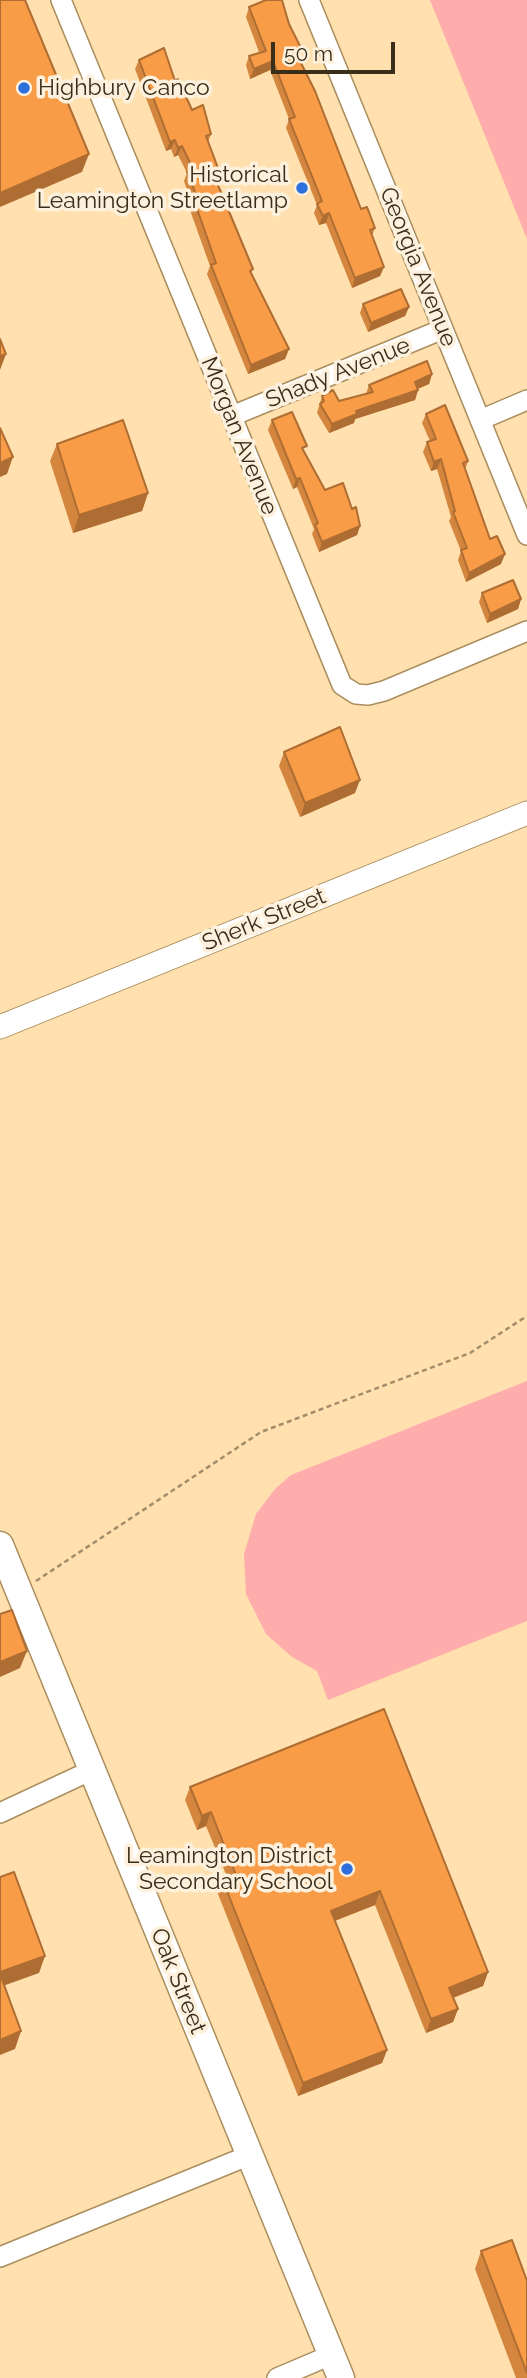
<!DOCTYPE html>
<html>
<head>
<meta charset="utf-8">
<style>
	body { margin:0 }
	#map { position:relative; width:527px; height:2378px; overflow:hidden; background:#ffe0ae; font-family:Raleway,sans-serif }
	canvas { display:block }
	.scale { position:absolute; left:271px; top:42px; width:124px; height:32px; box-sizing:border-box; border:4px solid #392e1a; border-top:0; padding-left:9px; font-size:21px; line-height:24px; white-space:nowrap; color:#392e1a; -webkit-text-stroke:5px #fdf1dd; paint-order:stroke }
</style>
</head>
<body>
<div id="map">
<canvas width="527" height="2378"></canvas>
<div class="scale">50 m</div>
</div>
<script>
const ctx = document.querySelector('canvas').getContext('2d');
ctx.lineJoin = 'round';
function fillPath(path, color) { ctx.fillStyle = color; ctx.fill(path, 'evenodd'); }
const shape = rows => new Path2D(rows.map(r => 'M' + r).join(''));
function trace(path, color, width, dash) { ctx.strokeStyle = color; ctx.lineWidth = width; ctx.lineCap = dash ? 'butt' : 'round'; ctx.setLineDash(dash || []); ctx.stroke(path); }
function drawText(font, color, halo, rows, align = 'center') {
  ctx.font = font + ' Raleway,sans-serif'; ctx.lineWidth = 7; ctx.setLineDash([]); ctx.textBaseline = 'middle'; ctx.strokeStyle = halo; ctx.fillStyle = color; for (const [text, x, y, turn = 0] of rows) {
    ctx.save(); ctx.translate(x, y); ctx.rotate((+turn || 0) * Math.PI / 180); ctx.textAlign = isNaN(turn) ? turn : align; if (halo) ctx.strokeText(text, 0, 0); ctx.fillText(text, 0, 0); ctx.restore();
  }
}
fillPath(shape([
	[430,0,527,0,527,239],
	[527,1381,527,1621,328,1700,317,1671,292,1657,266,1634,246,1594,244,1554,256,1514,275,1489,291,1475]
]), '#feacac');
const minor = shape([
	[61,0,342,685,356,694,368,695,384,691,527,631],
	[309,0,527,535],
	[232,416,443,329],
	[480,420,527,400],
	[0,1813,92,1770],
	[0,2257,250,2155],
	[277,2378,331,2355]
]);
const tertiary = shape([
	[0,1027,527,813]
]);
const secondary = shape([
	[0,1545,341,2378]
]);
trace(minor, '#aa8e5e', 22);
trace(tertiary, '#aa8e5e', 25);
trace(secondary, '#aa8e5e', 29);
trace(shape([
	[36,1581,261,1432,470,1353,527,1316]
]), '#a28d69', 2.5, [5, 3.5]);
trace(minor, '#fff', 19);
trace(tertiary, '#fff', 23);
trace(secondary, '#fff', 26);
fillPath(shape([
	[249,7,289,24,301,48,298,57,361,209,375,228,372,236,384,267,380,276,352,288,326,223,319,225,314,213,317,205,286,128,289,119,270,70,250,79,246,65,249,56,259,52,246,17],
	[139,60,175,81,192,110,211,134,208,142,218,184,253,269,251,274,289,349,285,359,248,374,207,274,210,266,191,213,193,207,184,181,187,173,178,155,174,157,171,149,166,151,135,69],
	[363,304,409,307,405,316,368,332,360,313],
	[432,374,429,384,418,389,418,390,415,400,355,419,354,423,329,433,317,413,322,396,339,401,366,394,369,385],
	[426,414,468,461,465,470,490,539,501,564,466,582,458,560,461,551,449,521,451,517,437,469,431,471,423,452,427,442,430,441,422,423],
	[272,420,304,452,325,490,352,509,360,526,357,535,319,552,312,534,314,529,297,487,293,489,268,430],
	[57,444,148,493,142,511,73,533,50,461],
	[482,593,521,599,518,609,487,623,479,602],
	[284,752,355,793,300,817,279,766],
	[384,1709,488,1972,483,1986,453,1998,458,2009,453,2022,426,2033,375,1905,335,1921,387,2050,382,2063,298,2096,218,1894,223,1881,228,1879,206,1826,197,1830,185,1800,190,1787],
	[481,2251,527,2281,527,2378,516,2378,475,2269]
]), '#d5863e');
fillPath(shape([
	[273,61,270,70,250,79,254,69],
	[175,140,171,149,166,151,170,142],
	[182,146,178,155,174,157,178,148],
	[89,154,82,172,0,207,0,193],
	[329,213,326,223,319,225,323,216],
	[384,267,380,276,352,288,355,278],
	[409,307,405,316,368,332,371,323],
	[289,349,285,359,248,374,251,365],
	[6,354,0,370,0,356],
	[432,374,429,384,412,391,415,382],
	[418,390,415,400,355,419,354,423,329,433,332,424,356,411],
	[13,457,7,474,0,477,0,463],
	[441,459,437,469,431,471,434,462],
	[300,478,297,487,293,489,296,479],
	[148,493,142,511,73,533,79,515],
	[360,526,357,535,319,552,322,542],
	[505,554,501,564,466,582,469,573],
	[521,599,518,609,487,623,490,614],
	[360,780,355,793,300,817,305,803],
	[27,1651,20,1668,0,1677,0,1662],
	[211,1812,206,1826,197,1830,202,1816],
	[380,1891,375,1905,326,1924,331,1911],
	[45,1956,39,1973,0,1987,0,1972],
	[488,1972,483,1986,444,2001,449,1988],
	[458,2009,453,2022,426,2033,431,2019],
	[21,2031,15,2049,0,2055,0,2040],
	[387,2050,382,2063,298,2096,303,2083]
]), '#ae6d32');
const building = shape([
	[0,0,25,0,89,154,0,193,0,0],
	[266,0,282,0,289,24,301,48,295,51,315,91,361,209,367,207,375,228,370,230,384,267,355,278,329,213,323,216,317,204,322,201,289,119,295,117,273,61,254,69,249,56,266,51,249,7,266,0],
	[164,48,175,81,178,79,192,110,203,105,211,134,206,136,221,176,215,178,253,269,250,271,289,349,251,365,211,265,216,263,195,203,199,202,187,172,193,169,182,146,178,148,175,140,170,142,139,60,164,48],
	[401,289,409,307,371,323,363,304,401,289],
	[0,339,6,354,0,356,0,339],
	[427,361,432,374,415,382,418,390,356,411,357,414,332,424,320,404,324,401,322,396,333,390,339,401,373,392,369,385,427,361],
	[445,405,468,461,463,463,490,539,497,536,505,554,469,573,461,550,467,548,453,512,455,511,441,459,434,462,427,442,436,439,426,414,445,405],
	[292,412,307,446,302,448,325,490,343,483,352,509,356,507,360,526,322,542,315,525,318,523,300,478,296,479,272,420,292,412],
	[123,420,148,493,79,515,57,444,123,420],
	[0,428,13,457,0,463,0,428],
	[513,580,521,599,490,614,482,593,513,580],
	[340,727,360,780,305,803,284,752,340,727],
	[12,1610,27,1651,0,1662,0,1614,12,1610],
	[384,1709,488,1972,449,1988,458,2009,431,2019,380,1891,331,1911,387,2050,303,2083,223,1881,236,1875,211,1812,202,1816,190,1787,384,1709],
	[14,1872,45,1956,0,1972,0,1877,14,1872],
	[0,1974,21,2031,0,2040,0,1974],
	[512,2240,527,2281,527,2373,481,2251,512,2240]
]);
fillPath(building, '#f89c48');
trace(building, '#ae6d32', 2);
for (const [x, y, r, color] of [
	[24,88,7,"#2d6fdc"],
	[302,188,7,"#2d6fdc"],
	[347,1869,7,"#2d6fdc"]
]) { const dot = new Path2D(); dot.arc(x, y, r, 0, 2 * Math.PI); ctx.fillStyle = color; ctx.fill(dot); trace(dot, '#fdf1dd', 2.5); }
drawText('23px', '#392e1a', '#fdf1dd', [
	["Highbury Canco",38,88,"left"],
	["Historical",288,175],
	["Leamington Streetlamp",288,201],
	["Leamington District",333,1856],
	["Secondary School",333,1882]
], 'right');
drawText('23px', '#392e1a', '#fdf1dd', [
	["Georgia Avenue",418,267,68],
	["Shady Avenue",338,373,-22],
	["Morgan Avenue",239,436,68],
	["Sherk Street",264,920,-22],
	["Oak Street",178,1981,68]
]);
</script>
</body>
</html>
